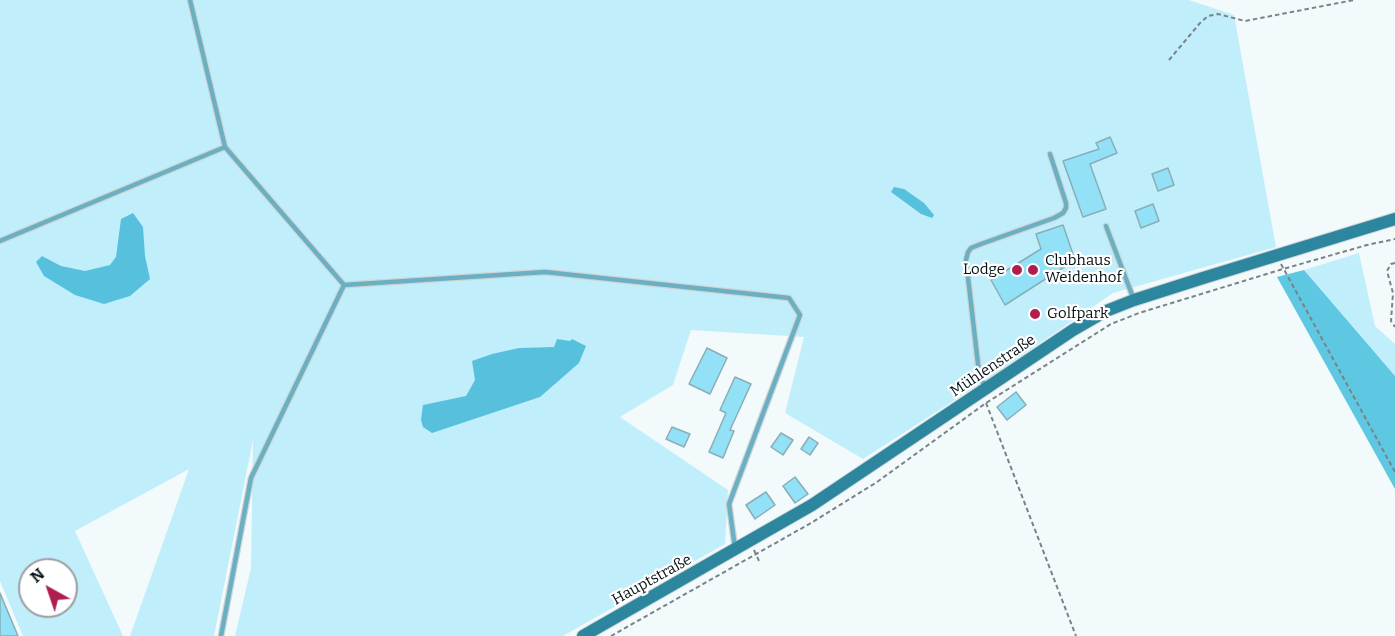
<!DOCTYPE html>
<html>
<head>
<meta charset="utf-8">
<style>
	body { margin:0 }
	#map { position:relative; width:1395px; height:636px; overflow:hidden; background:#f3fafc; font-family:Bitter,serif }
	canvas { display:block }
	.north { position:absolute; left:18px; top:558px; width:60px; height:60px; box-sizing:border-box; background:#fff; border:2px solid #9b9fa1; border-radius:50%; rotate:320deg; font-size:16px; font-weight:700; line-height:24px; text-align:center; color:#041014 }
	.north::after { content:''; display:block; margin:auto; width:21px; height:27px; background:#b01e4f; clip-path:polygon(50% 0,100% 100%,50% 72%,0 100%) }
</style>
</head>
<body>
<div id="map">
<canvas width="1395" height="636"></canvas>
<div class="north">N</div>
</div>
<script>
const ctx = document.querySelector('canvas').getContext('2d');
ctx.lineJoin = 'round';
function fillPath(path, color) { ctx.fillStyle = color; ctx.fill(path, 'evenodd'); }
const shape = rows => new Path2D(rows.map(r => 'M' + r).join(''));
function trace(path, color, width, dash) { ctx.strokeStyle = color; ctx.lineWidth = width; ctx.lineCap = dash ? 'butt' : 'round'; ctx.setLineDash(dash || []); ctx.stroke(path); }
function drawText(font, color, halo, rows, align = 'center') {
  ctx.font = font + ' Bitter,serif'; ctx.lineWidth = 4.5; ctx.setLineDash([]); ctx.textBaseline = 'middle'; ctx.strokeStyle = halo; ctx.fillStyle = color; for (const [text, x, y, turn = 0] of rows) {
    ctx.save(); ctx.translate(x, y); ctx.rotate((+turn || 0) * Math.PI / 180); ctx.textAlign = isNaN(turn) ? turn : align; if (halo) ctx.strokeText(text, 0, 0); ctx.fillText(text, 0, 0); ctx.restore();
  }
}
fillPath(shape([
	[0,0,1189,0,1234,15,1276,247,1113,293,989,378,863,459,785,413,804,337,691,330,673,385,620,417,728,490,725,544,563,636,235,636,251,568,253,440,214,636,130,636,189,469,75,531,123,636,23,636,0,581],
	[30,570,66,570,66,606,30,606],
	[1359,253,1375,326,1395,344,1395,376,1304,270]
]), '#c1eefb');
fillPath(shape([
	[1304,270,1395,376,1395,489,1277,277]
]), '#5ec7e2');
fillPath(shape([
	[894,187,904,189,924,203,934,215,932,218,921,214,891,192],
	[133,213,143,227,145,256,150,279,130,296,104,304,75,295,44,276,36,262,42,256,61,266,85,271,110,265,116,257,121,219],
	[557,339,570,341,572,339,586,346,579,363,540,397,432,433,423,427,421,420,423,405,466,396,475,380,472,361,492,354,519,348,554,347]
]), '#57c0dc');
const building = shape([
	[1110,137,1117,153,1090,164,1106,209,1083,217,1063,161,1099,149,1096,143,1110,137],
	[1168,168,1174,185,1158,191,1152,174,1168,168],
	[1153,204,1159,221,1141,228,1135,211,1153,204],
	[1063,225,1075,260,1005,305,991,280,1041,249,1036,234,1063,225],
	[707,348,727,358,710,394,689,384,707,348],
	[735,377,751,384,730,430,734,431,723,458,709,452,726,413,720,410,735,377],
	[1016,392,1026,405,1007,420,997,407,1016,392],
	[672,427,690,434,684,447,666,439,672,427],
	[781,433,793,440,783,455,771,447,781,433],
	[809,437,818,443,810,455,801,449,809,437],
	[795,477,808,494,795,503,783,486,795,477],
	[766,492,775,505,755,519,746,505,766,492],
	[0,593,18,636,0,636,0,593]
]);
fillPath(building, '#92e1f7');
trace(building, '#89aeb8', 1.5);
const service = shape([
	[190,0,225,147,344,285,251,478,221,636],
	[1106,226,1134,300],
	[0,241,225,147],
	[344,285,545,272,789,298,800,315,729,504,735,548],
	[985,386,980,377,978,364,966,260,968,252,971,248,981,244,1054,218,1063,213,1066,208,1066,203,1050,154]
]);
const secondary = shape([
	[583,636,812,505,1073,330,1106,311,1134,300,1203,278,1395,219]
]);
trace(service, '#cdd5d7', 7);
trace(secondary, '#cdd5d7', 14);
trace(shape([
	[1169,60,1200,23,1208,16,1218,14,1245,21,1354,0],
	[1395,263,1391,264,1387,271,1393,293,1391,321,1395,327],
	[1281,264,1395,472],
	[986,403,1076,636],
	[754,550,760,563],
	[611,636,811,523,877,482,986,403,1111,324,1139,313,1283,269,1367,245,1395,239]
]), '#7a8386', 2, [4.5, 3]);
trace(service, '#6bafc2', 4.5);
trace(secondary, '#2c869d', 12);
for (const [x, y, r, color] of [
	[1017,270,6,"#b01e4f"],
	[1033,270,6,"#b01e4f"],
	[1035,314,6,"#b01e4f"]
]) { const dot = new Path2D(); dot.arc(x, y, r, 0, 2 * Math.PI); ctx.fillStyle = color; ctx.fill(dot); trace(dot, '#fff', 2); }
drawText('15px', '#041014', '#fff', [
	["Clubhaus",1045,261],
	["Weidenhof",1045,278],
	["Lodge",1005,270,"right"],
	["Golfpark",1047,314]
], 'left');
drawText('15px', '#041014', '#fff', [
	["Mühlenstraße",993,366,-34],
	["Hauptstraße",652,580,-29]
]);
</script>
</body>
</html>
